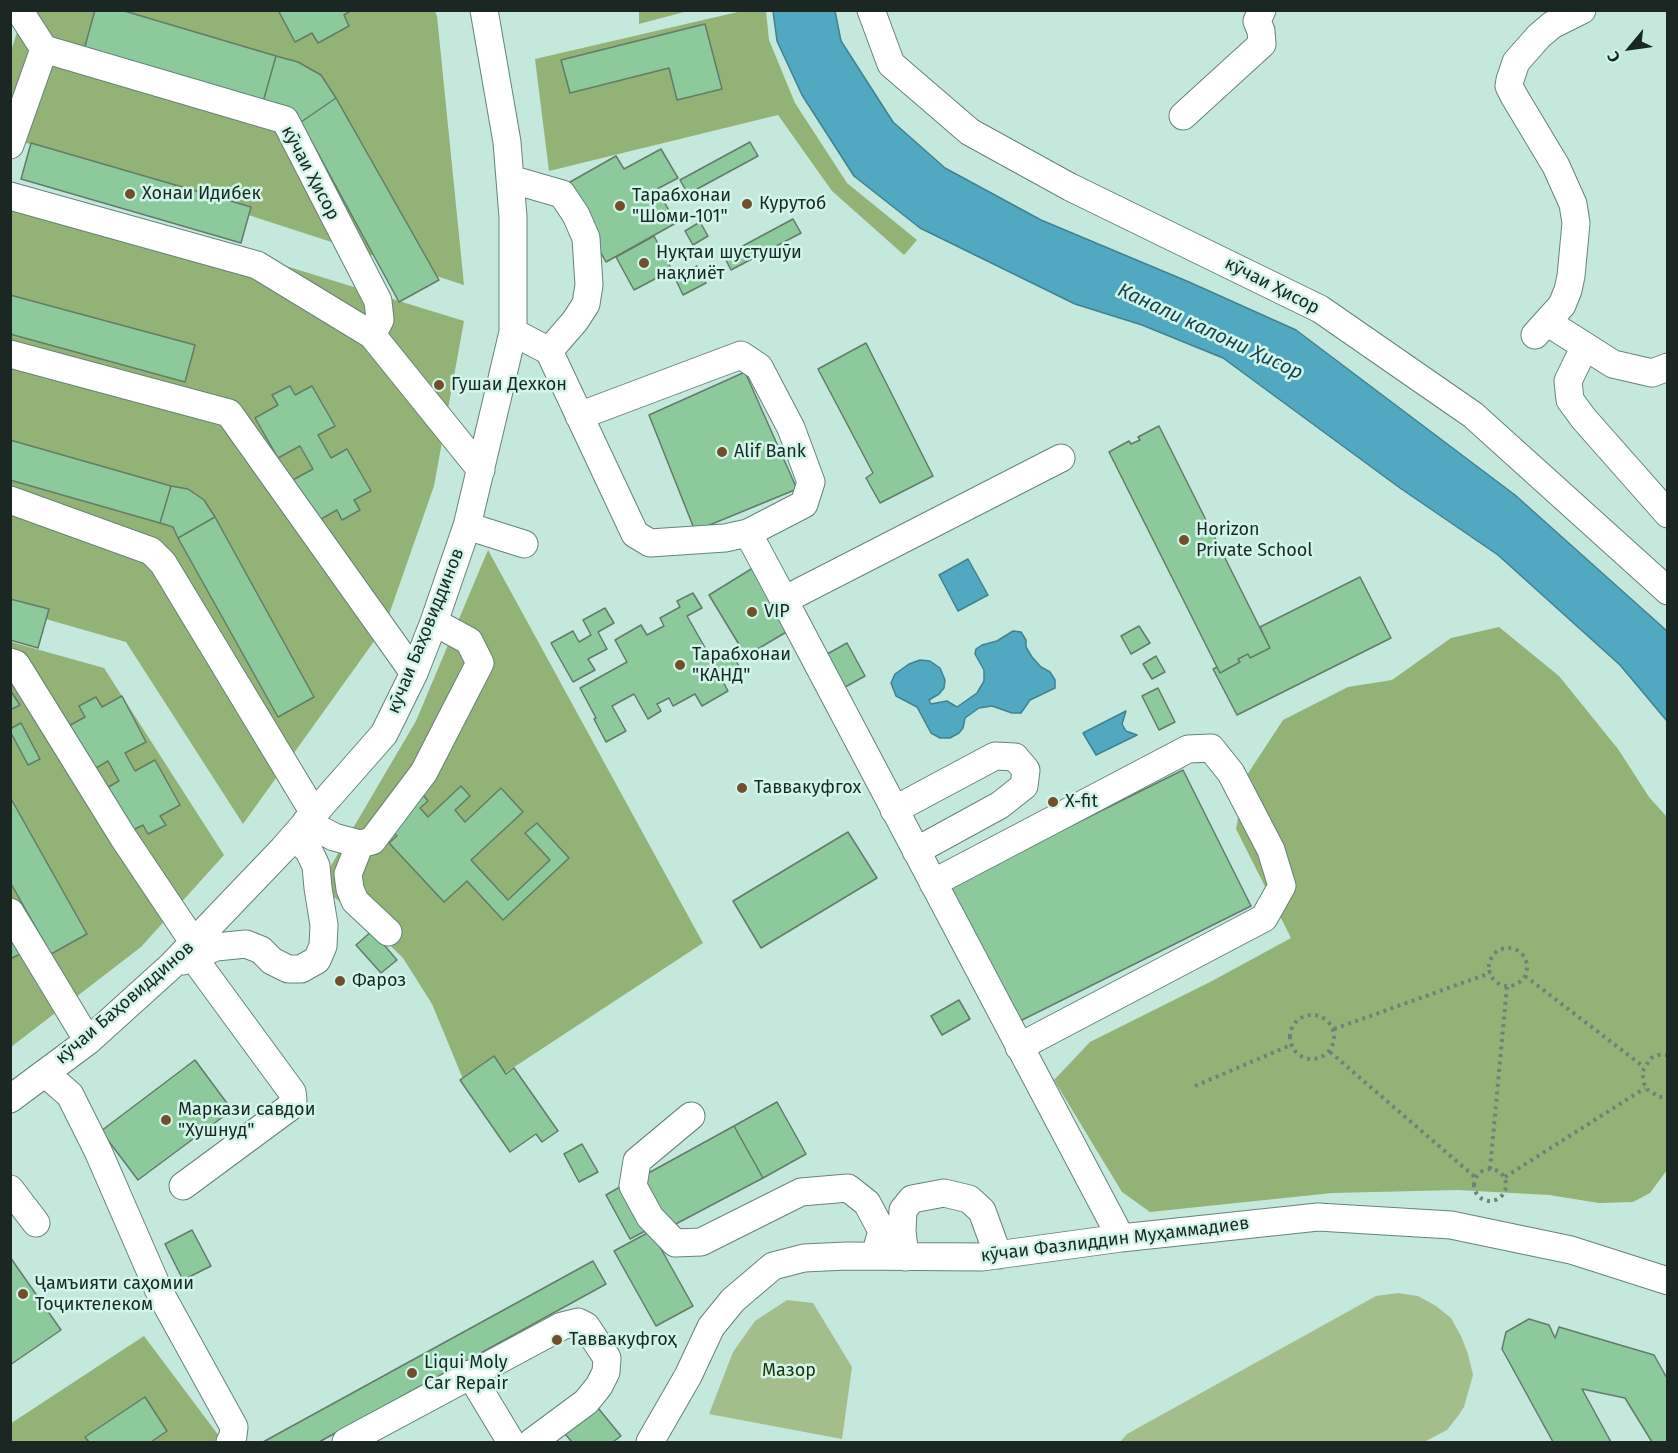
<!DOCTYPE html>
<html>
<head>
<meta charset="utf-8">
<style>
	body { margin:0 }
	#map { position:relative; width:1678px; height:1453px; overflow:hidden; background:#c5e8dd; font-family:"Fira Sans",sans-serif }
	canvas { display:block }
	.frame { position:absolute; inset:0; border:12px solid #1a2723; pointer-events:none }
	.north { position:absolute; left:1600px; top:18px; width:60px; height:60px; -webkit-text-stroke:4px #d2f5ea; paint-order:stroke; rotate:241deg; font-size:16px; font-weight:700; line-height:24px; text-align:center; color:#1a2723 }
	.north::after { content:''; display:block; margin:auto; width:21px; height:27px; background:#1a2723; clip-path:polygon(50% 0,100% 100%,50% 72%,0 100%) }
</style>
</head>
<body>
<div id="map">
<canvas width="1678" height="1453"></canvas>
<div class="frame"></div>
<div class="north">С</div>
</div>
<script>
const ctx = document.querySelector('canvas').getContext('2d');
ctx.lineJoin = 'round';
function fillPath(path, color) { ctx.fillStyle = color; ctx.fill(path, 'evenodd'); }
const shape = rows => new Path2D(rows.map(r => 'M' + r).join(''));
function trace(path, color, width, dash) { ctx.strokeStyle = color; ctx.lineWidth = width; ctx.lineCap = dash ? 'butt' : 'round'; ctx.setLineDash(dash || []); ctx.stroke(path); }
function drawText(font, color, halo, rows, align = 'center') {
  ctx.font = font + ' "Fira Sans",sans-serif'; ctx.lineWidth = 5; ctx.setLineDash([]); ctx.textBaseline = 'middle'; ctx.strokeStyle = halo; ctx.fillStyle = color; for (const [text, x, y, turn = 0] of rows) {
    ctx.save(); ctx.translate(x, y); ctx.rotate((+turn || 0) * Math.PI / 180); ctx.textAlign = isNaN(turn) ? turn : align; if (halo) ctx.strokeText(text, 0, 0); ctx.fillText(text, 0, 0); ctx.restore();
  }
}
fillPath(shape([
	[1398,1293,1418,1296,1436,1306,1451,1318,1461,1336,1468,1354,1473,1375,1464,1407,1458,1416,1447,1430,1424,1442,1120,1442,1127,1434,1376,1296],
	[787,1300,813,1303,852,1367,842,1439,709,1414,733,1352,755,1321]
]), '#a3bd8b');
fillPath(shape([
	[639,10,688,10,688,11,639,24],
	[24,11,435,11,437,16,464,285,11,138,11,51],
	[742,11,766,11,769,40,795,103,847,183,917,240,904,255,832,191,778,115,549,171,535,59],
	[10,181,464,321,434,486,385,626,243,824,126,642,11,609],
	[488,550,703,943,470,1096,432,1004,403,958,362,918,319,886,416,721],
	[1499,627,1559,676,1618,749,1649,797,1667,817,1667,1170,1650,1193,1633,1202,1599,1203,1549,1195,1458,1190,1332,1193,1150,1212,1122,1192,1054,1080,1090,1042,1212,981,1291,938,1236,829,1245,778,1283,720,1348,687,1392,680,1451,638],
	[11,642,104,668,224,855,141,947,11,1047],
	[144,1336,222,1440,217,1442,13,1442,11,1439,10,1424]
]), '#93b275');
const water = shape([
	[773,11,835,11,841,41,893,122,945,168,1041,220,1189,282,1296,330,1515,495,1667,631,1667,721,1620,665,1498,555,1400,488,1223,358,1142,325,1075,304,920,228,854,176,802,95,777,41,773,11],
	[968,559,988,595,958,611,939,575,968,559],
	[1013,631,1021,632,1026,640,1026,647,1032,657,1041,667,1050,672,1055,680,1055,688,1030,700,1021,713,1012,713,992,706,979,708,965,718,963,728,959,733,950,738,940,738,931,733,917,707,896,696,891,683,895,674,909,664,920,660,930,661,940,668,945,680,944,688,939,694,929,700,931,704,947,701,957,707,977,693,984,681,984,670,975,654,976,649,982,645,997,641,1013,631],
	[1126,711,1122,724,1126,731,1137,735,1096,755,1083,733,1126,711]
]);
fillPath(water, '#50a9c0');
trace(water, '#408291', 1.5);
const building = shape([
	[95,10,121,10,276,56,263,102,84,50,95,10],
	[278,10,352,10,344,15,349,26,318,43,312,33,295,42,278,10],
	[705,24,722,89,677,100,669,68,570,93,561,60,705,24],
	[276,56,298,62,321,75,336,98,301,122,263,102,276,56],
	[336,98,439,280,399,302,301,122,336,98],
	[750,142,758,156,688,194,680,180,750,142],
	[31,143,251,207,241,243,21,179,31,143],
	[661,149,678,178,657,189,676,223,606,262,563,186,616,156,624,169,661,149],
	[793,219,801,233,731,270,724,256,793,219],
	[700,222,708,236,693,245,685,231,700,222],
	[654,236,672,270,634,290,616,257,654,236],
	[697,266,706,283,683,295,675,278,697,266],
	[10,295,195,345,185,382,10,334,10,295],
	[866,343,933,476,880,503,866,478,873,473,818,369,866,343],
	[745,372,797,489,695,531,649,415,745,372],
	[290,386,295,395,312,386,335,426,318,435,331,458,347,449,371,491,354,500,360,510,342,520,337,510,314,523,291,481,313,469,300,446,278,458,255,418,278,405,272,395,290,386],
	[1159,426,1270,648,1250,658,1248,654,1238,659,1240,662,1220,673,1109,452,1129,441,1131,444,1140,440,1138,437,1159,426],
	[10,440,171,486,160,523,10,480,10,440],
	[171,486,188,489,204,500,215,517,178,538,173,527,160,523,171,486],
	[215,517,314,697,278,717,178,538,215,517],
	[761,563,793,628,746,656,709,595,761,563],
	[1360,577,1391,638,1237,715,1213,669,1217,667,1220,673,1240,662,1238,659,1248,654,1250,658,1270,648,1260,627,1360,577],
	[693,593,702,608,687,616,712,660,730,650,740,668,721,678,728,691,702,706,695,694,673,706,669,698,657,704,661,711,648,719,634,694,612,706,626,731,606,742,594,719,596,718,580,688,627,662,615,640,641,625,647,635,664,626,660,618,680,607,677,601,693,593],
	[10,599,49,609,38,648,10,640,10,599],
	[605,608,614,623,598,632,607,649,588,659,595,670,573,682,551,643,573,631,579,642,591,635,583,620,605,608],
	[1139,626,1150,643,1131,654,1121,636,1139,626],
	[847,643,865,676,838,691,820,658,847,643],
	[1156,656,1165,672,1152,679,1143,664,1156,656],
	[1158,688,1175,722,1159,730,1142,696,1158,688],
	[10,690,20,705,10,710,10,690],
	[122,696,146,742,125,753,135,771,155,760,180,805,160,816,166,825,148,834,143,825,123,835,100,792,119,781,108,761,89,772,65,728,85,717,79,706,96,697,102,707,122,696],
	[21,723,40,759,28,765,10,731,10,729,21,723],
	[1183,770,1251,906,1016,1023,948,887,1183,770],
	[461,786,470,796,455,810,465,822,501,788,523,812,471,860,508,900,550,860,525,833,537,823,569,858,503,920,467,881,444,902,389,843,397,836,383,820,417,788,428,801,420,808,428,817,461,786],
	[10,797,87,934,51,954,10,882,10,797],
	[848,832,877,878,761,948,733,901,848,832],
	[372,931,397,960,381,973,356,945,372,931],
	[10,936,20,954,10,959,10,936],
	[959,1000,970,1019,942,1035,931,1016,959,1000],
	[494,1056,506,1074,514,1068,558,1131,542,1142,536,1134,510,1152,460,1080,494,1056],
	[195,1060,232,1110,138,1180,101,1131,195,1060],
	[777,1102,806,1154,763,1178,734,1126,777,1102],
	[734,1126,763,1178,670,1227,643,1176,734,1126],
	[582,1144,598,1172,579,1182,564,1154,582,1144],
	[625,1184,649,1229,630,1239,606,1195,625,1184],
	[192,1230,211,1266,183,1280,165,1244,192,1230],
	[651,1231,693,1306,656,1326,614,1251,651,1231],
	[10,1257,61,1330,10,1365,10,1257],
	[593,1261,606,1284,319,1442,263,1442,593,1261],
	[1529,1319,1549,1325,1555,1338,1559,1327,1654,1355,1668,1380,1668,1442,1652,1442,1625,1398,1582,1389,1611,1442,1553,1442,1502,1349,1506,1332,1529,1319],
	[145,1397,167,1431,151,1442,89,1442,85,1437,145,1397],
	[598,1408,621,1436,613,1442,572,1442,565,1434,598,1408]
]);
fillPath(building, '#8cca9c');
trace(building, '#637b68', 1.5);
const minor = shape([
	[19,10,44,49,285,120,378,301,380,320,372,335,481,470],
	[871,10,891,64,970,132,1070,187,1320,309,1473,415,1668,591],
	[1183,116,1262,44,1261,31,1257,21,1262,10],
	[10,145,44,49],
	[510,179,562,194,576,215,586,238,589,285,586,304,575,321,549,351],
	[10,196,257,265,372,335],
	[1547,322,1613,364,1652,373,1668,367],
	[513,332,549,351,635,534,650,543,725,538,748,533,784,600,1061,458],
	[1535,335,1562,305,1568,290,1571,276,1576,223,1573,204,1556,166,1514,96,1509,86,1510,80,1516,62,1539,36,1552,25,1582,10],
	[1585,346,1568,381,1570,400,1584,419,1668,514],
	[10,354,229,413,414,673],
	[579,416,741,355,759,367,791,428,811,482,804,504,748,533],
	[10,500,151,551,163,563,314,813],
	[467,526,524,544],
	[784,600,1121,1238],
	[10,662,16,664,123,837,194,943],
	[894,810,995,756,1015,757,1026,770,1024,786,1000,805,916,851],
	[306,822,334,837,360,844,372,841,424,772,480,663,469,641,434,622],
	[360,844,348,874,350,889,355,901,388,932],
	[933,883,1188,749,1211,748,1231,773,1271,850,1282,886,1264,918,1019,1047],
	[10,912,88,1041],
	[183,961,216,947,246,944,261,950,272,961,288,969,301,969,317,960,323,946,324,925,318,888,316,866,309,851,295,837],
	[45,1073,70,1095,98,1151,159,1291,234,1427,233,1436,230,1442],
	[10,1099,88,1041,171,966,283,849,384,734,414,673,434,622,467,526,513,332,513,217,507,142,484,10],
	[691,1116,637,1161,633,1186,650,1217,675,1243,701,1242,801,1192,848,1188,867,1203,882,1231,875,1256],
	[183,1186,290,1107,293,1100,292,1092,193,957],
	[10,1189,36,1223],
	[905,1257,902,1231,903,1210,912,1199,944,1193,969,1199,982,1211,998,1255],
	[470,1374,511,1442],
	[346,1442,562,1326,578,1322,586,1326,607,1358,606,1372,599,1386,586,1402,532,1442],
	[650,1442,688,1376,711,1327,733,1300,773,1266,804,1258,847,1256,982,1257,1121,1238,1318,1217,1451,1225,1571,1250,1668,1281]
]);
trace(minor, '#64847a', 29);
trace(shape([
	'1489 967a19 19 0 1 1 38 0a19 19 0 1 1-38 0Z',
	[1525,976,1644,1067],
	'1290 1037a22 22 0 1 1 44 0a22 22 0 1 1-44 0Z',
	[1334,1029,1490,973],
	[1330,1052,1476,1178],
	[1668,1055,1658,1055,1651,1058,1642,1072,1645,1088,1659,1097,1668,1097],
	[1195,1086,1291,1045],
	'1474 1185a16 16 0 1 1 32 0a16 16 0 1 1-32 0Z',
	[1490,1169,1507,986],
	[1505,1177,1645,1088]
]), '#6b837b', 4, [3, 4.5]);
trace(minor, '#fff', 27);
for (const [x, y, r, color] of [
	[130,194,6,"#734e29"],
	[747,204,6,"#734e29"],
	[620,206,6,"#734e29"],
	[644,263,6,"#734e29"],
	[439,385,6,"#734e29"],
	[722,452,6,"#734e29"],
	[1184,540,6,"#734e29"],
	[752,612,6,"#734e29"],
	[680,665,6,"#734e29"],
	[742,788,6,"#734e29"],
	[1053,802,6,"#734e29"],
	[340,981,6,"#734e29"],
	[166,1120,6,"#734e29"],
	[23,1294,6,"#734e29"],
	[557,1340,6,"#734e29"],
	[412,1373,6,"#734e29"]
]) { const dot = new Path2D(); dot.arc(x, y, r, 0, 2 * Math.PI); ctx.fillStyle = color; ctx.fill(dot); trace(dot, '#d2f5ea', 2); }
drawText('18px', '#1a2723', '#d2f5ea', [
	["кӯчаи Ҳисор",310,173,62],
	["кӯчаи Ҳисор",1272,286,27],
	["кӯчаи Баҳовиддинов",426,631,-68],
	["кӯчаи Баҳовиддинов",125,1003,-41],
	["кӯчаи Фазлиддин Муҳаммадиев",1115,1240,-7]
]);
drawText('18px', '#1a2723', '#d2f5ea', [
	["Хонаи Идибек",142,194],
	["Тарабхонаи",632,196],
	["\"Шоми-101\"",632,217],
	["Курутоб",759,204],
	["Нуқтаи шустушӯи",656,253],
	["нақлиёт",656,274],
	["Гушаи Дехкон",451,385],
	["Alif Bank",734,452],
	["Horizon",1196,530],
	["Private School",1196,551],
	["VIP",764,612],
	["Тарабхонаи",692,655],
	["\"КАНД\"",692,676],
	["Таввакуфгох",754,788],
	["X-fit",1065,802],
	["Фароз",352,981],
	["Маркази савдои",178,1110],
	["\"Хушнуд\"",178,1131],
	["Ҷамъияти саҳомии",35,1284],
	["Тоҷиктелеком",35,1305],
	["Таввакуфгоҳ",569,1340],
	["Liqui Moly",424,1363],
	["Car Repair",424,1384]
], 'left');
drawText('18px', '#1f3305', '#d2f5ea', [
	["Мазор",789,1371]
]);
drawText('italic 20px', '#1a434d', '#d2f5ea', [
	["Канали калони Ҳисор",1210,332,25]
]);
</script>
</body>
</html>
